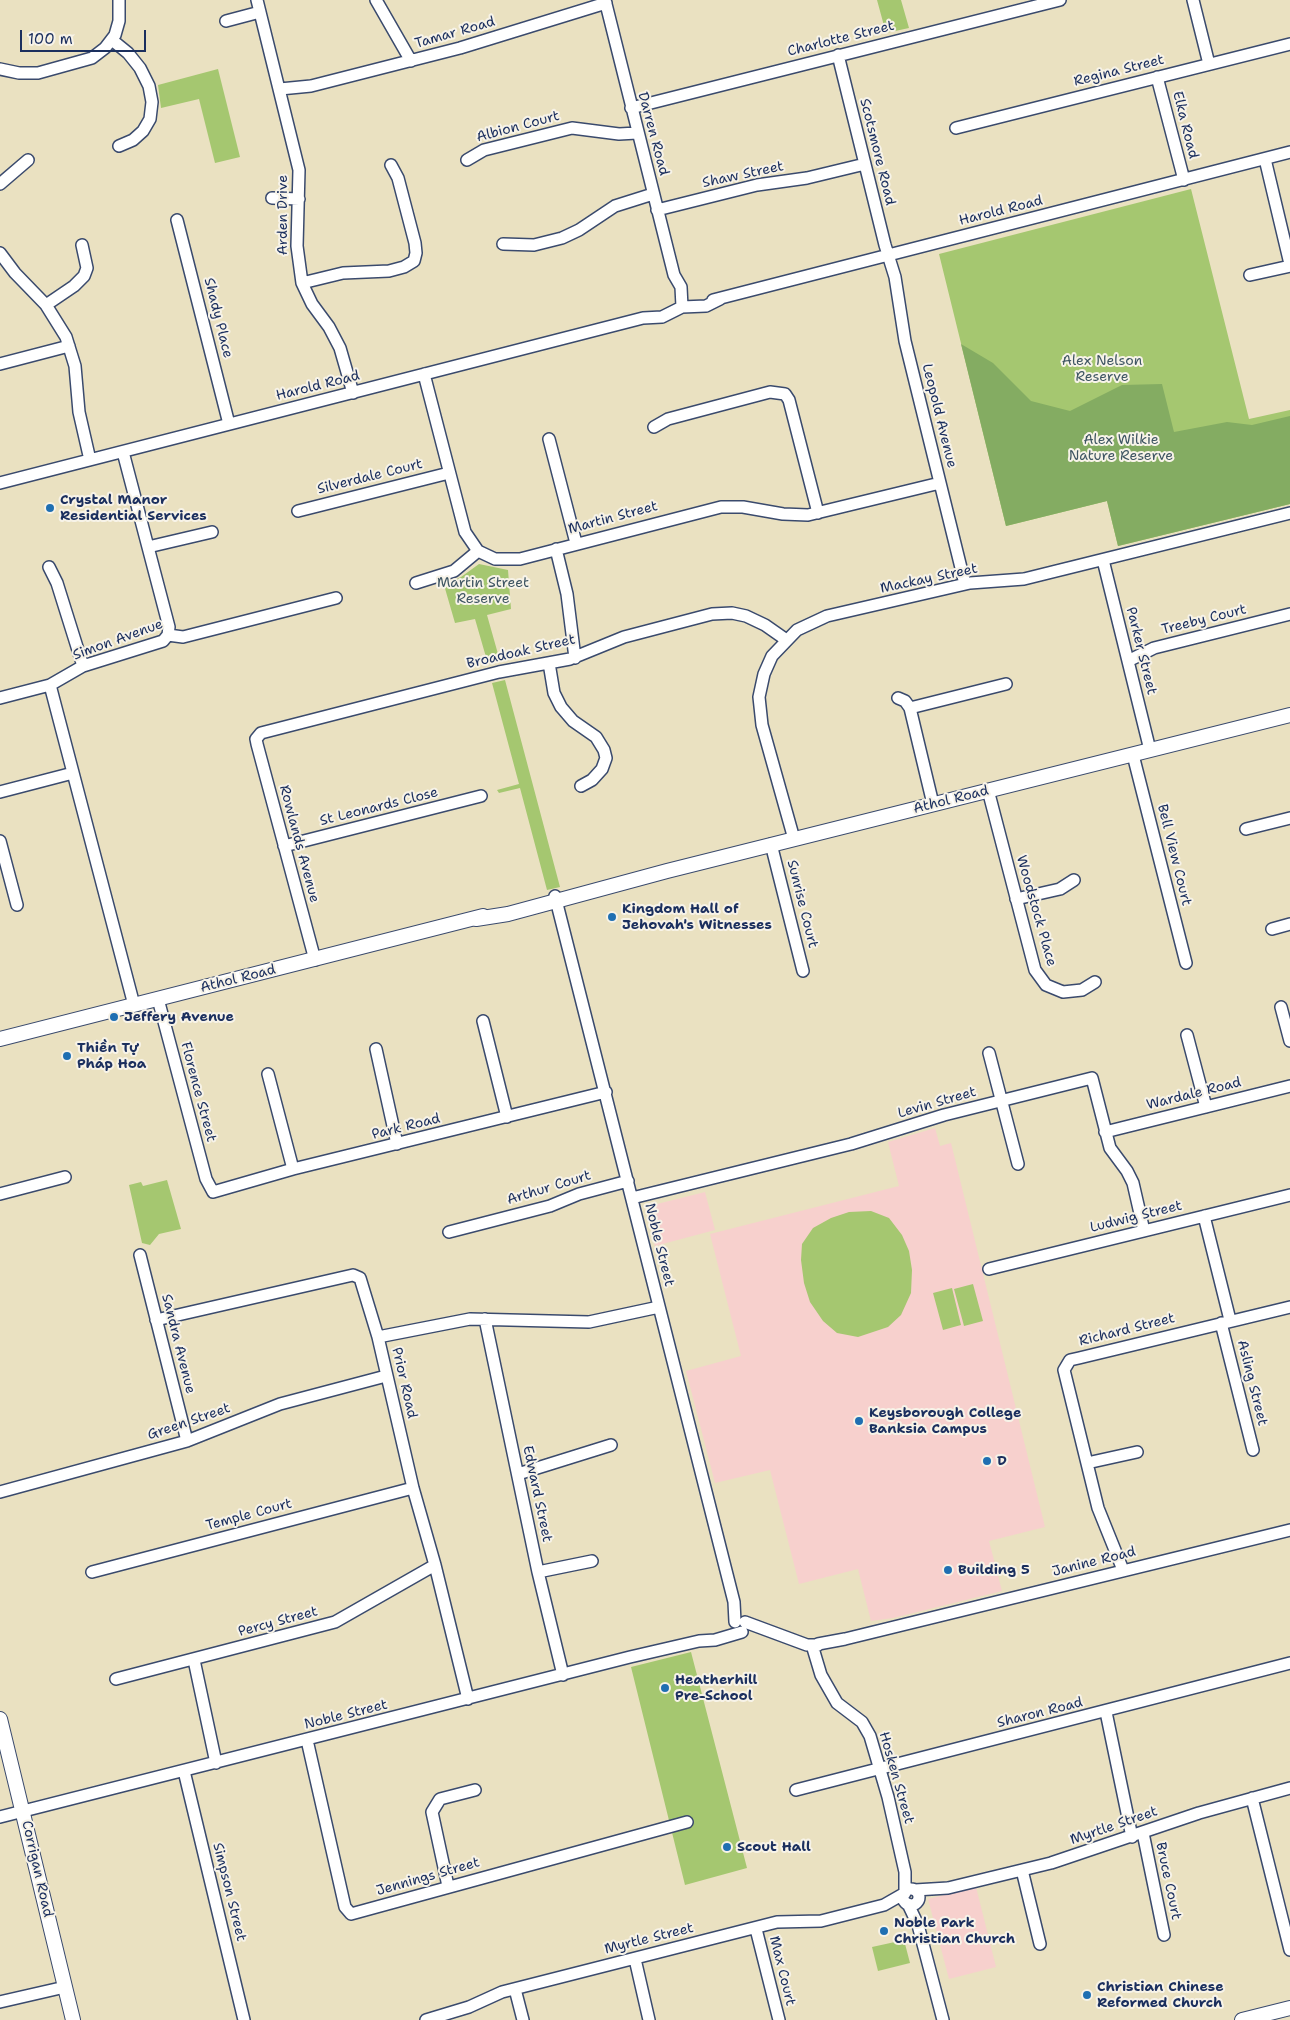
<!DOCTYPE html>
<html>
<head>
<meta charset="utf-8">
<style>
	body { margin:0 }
	#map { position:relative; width:1290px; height:2020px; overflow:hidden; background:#eae1c1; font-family:"Shantell Sans",sans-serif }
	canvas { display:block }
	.scale { position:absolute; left:20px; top:30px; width:126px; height:22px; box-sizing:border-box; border:2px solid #1b2f5e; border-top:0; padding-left:6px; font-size:15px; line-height:18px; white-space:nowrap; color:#1b2f5e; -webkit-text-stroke:4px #f7f3e8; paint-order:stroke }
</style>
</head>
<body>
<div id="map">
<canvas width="1290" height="2020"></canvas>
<div class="scale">100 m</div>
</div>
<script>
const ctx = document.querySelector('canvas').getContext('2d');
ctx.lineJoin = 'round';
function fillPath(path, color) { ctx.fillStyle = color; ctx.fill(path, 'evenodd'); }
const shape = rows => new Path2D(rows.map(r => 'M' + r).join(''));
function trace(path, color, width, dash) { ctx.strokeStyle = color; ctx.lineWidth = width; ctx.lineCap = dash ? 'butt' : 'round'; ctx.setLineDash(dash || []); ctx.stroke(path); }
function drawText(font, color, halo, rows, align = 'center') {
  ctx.font = font + ' "Shantell Sans",sans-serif'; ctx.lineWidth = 4; ctx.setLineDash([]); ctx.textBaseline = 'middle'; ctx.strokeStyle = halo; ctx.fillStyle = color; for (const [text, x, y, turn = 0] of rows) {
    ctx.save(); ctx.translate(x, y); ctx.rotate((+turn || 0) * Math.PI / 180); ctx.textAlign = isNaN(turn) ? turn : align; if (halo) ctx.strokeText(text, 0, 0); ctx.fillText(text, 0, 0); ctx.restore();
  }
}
fillPath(shape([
	[935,1128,940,1146,951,1143,1045,1527,989,1541,1002,1591,893,1618,871,1621,858,1569,799,1584,770,1470,715,1483,686,1371,741,1356,710,1234,899,1186,888,1142],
	[705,1192,715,1230,655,1246,645,1207],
	[976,1887,996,1967,949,1979,928,1899]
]), '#f7d0cd');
fillPath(shape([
	[877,0,901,0,909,28,886,33],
	[218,69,240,157,215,163,199,99,161,108,158,85],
	[1191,189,1249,419,1290,410,1290,504,1118,546,1107,501,1006,526,939,254],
	[479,564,508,570,511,609,487,615,500,661,488,664,475,619,455,623,444,585,461,577],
	[505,680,560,887,547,890,520,788,499,793,497,790,519,784,492,683],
	[167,1180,181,1229,159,1234,150,1245,142,1243,129,1185,141,1182,143,1186],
	[871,1211,889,1218,902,1235,909,1251,912,1270,911,1293,901,1315,888,1327,858,1337,837,1333,823,1321,810,1302,804,1283,801,1260,802,1244,813,1228,831,1218,849,1212],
	[973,1284,983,1321,964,1326,954,1289],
	[952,1288,961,1325,943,1330,933,1293],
	[691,1652,747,1868,685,1885,631,1667],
	[904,1940,910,1963,878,1971,872,1947]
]), '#a5c770');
fillPath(shape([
	[961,344,993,363,1031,401,1070,411,1122,385,1162,384,1174,432,1227,422,1252,425,1290,416,1290,504,1118,546,1107,501,1006,526]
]), '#84ac62');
const minor = shape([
	[257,0,299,170,297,246,302,283,312,304,329,327,340,348,353,393],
	[376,0,411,61],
	[605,0,674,275,681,287,682,307],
	[1193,0,1209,64],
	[226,21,260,12],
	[112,40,128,53,140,68,149,86,152,102,150,119,143,131,133,140,119,146],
	[838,55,885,245,895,277,905,341,965,584],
	[0,69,19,73,38,73,92,58,105,48,115,35,119,21,119,0],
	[1157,77,1184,180],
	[280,89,311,86,460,48,606,3],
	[631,108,1060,0],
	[956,128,1290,44],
	[1265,159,1290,264],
	[467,160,484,150,572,128,619,134,637,133],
	[0,184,28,160],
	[272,198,299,199],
	[657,210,757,185,807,178,865,164],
	[177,220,229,424],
	[503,244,534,245,562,238,579,230,615,206,653,194],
	[0,253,15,273,46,305,66,337,75,366,79,412,90,460],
	[1250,275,1290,266],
	[302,283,343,273,389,271,404,267,414,261,416,253,415,243,398,178,391,165],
	[713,300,1290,152],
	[46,305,74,286,84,276,87,268,82,245],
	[0,364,69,346],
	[424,374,465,532,478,551,495,559,520,559,721,507,743,507,783,514,808,515,940,483],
	[654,427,668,419,770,392,785,394,789,400,818,513],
	[549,439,576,543],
	[123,452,169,627,168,635],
	[0,483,643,318,662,317,682,307,706,306,720,299],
	[298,511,449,473],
	[148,547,212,532],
	[556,549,567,594,575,658],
	[1103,560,1150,750],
	[49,567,57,583,83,666],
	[416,583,454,571,478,551],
	[1128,661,1154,648,1290,614],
	[549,663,554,693,561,707,573,721,596,737,604,750,606,758,602,769,592,780,581,786],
	[50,685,134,1005],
	[0,698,50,685,83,666,163,641,168,635,183,637,336,598],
	[898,698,905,701,910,708],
	[1133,755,1186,963],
	[988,790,1035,970,1046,985,1063,992,1082,990,1095,982],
	[0,792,73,773],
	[933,804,910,708,1006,684],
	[1246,829,1290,818],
	[794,839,762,725,759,697,764,674,772,656,797,630,827,616,970,583,1024,579,1290,513],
	[0,841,17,905],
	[771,844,803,971],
	[284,846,481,796],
	[555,896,734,1602,735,1622],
	[1016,899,1060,889,1074,880],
	[1272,929,1290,924],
	[315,960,257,744,256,739,261,733,499,672,570,659,624,637,712,614,732,613,746,616,765,625,785,639],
	[158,999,206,1179,213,1192,293,1169,606,1092],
	[1281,1007,1290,1041],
	[483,1021,507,1117],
	[1187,1035,1206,1107],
	[376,1049,397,1144],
	[989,1053,1018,1164],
	[268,1074,293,1169],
	[1105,1132,1290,1086],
	[0,1194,65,1177],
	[632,1198,851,1144,944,1115,1092,1078,1110,1148,1127,1171,1133,1183,1144,1231],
	[1204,1216,1230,1320],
	[449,1232,550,1206,579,1194,628,1181],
	[140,1255,187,1441],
	[989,1269,1290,1195],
	[485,1319,538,1572,563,1675],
	[156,1320,353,1275,360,1278,378,1337,413,1488,435,1565,468,1699],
	[1221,1323,1253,1450],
	[378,1337,470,1319,589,1322,659,1307],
	[1087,1463,1137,1452],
	[518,1474,611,1445],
	[0,1492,187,1441,280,1404,386,1376],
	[1123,1570,1098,1508,1064,1370,1070,1360,1079,1358,1290,1307],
	[92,1572,413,1488],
	[538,1572,592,1561],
	[745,1622,807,1645,818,1645],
	[818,1644,845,1639,1290,1530],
	[812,1645,821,1675,837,1703,862,1722,870,1736,888,1797,905,1872,905,1893],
	[194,1660,216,1763],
	[116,1679,335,1622,435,1565],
	[1106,1712,1132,1837],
	[307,1740,345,1907,351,1914,687,1822],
	[184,1771,244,2020],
	[796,1790,1290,1663],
	[1252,1798,1290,1950],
	[0,1817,630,1657,699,1641,715,1640,742,1632],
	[1143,1833,1164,1935],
	[1022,1870,1040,1944],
	[448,1886,432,1812,440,1799,475,1790],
	'903 1897a8 8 0 1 1 16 0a8 8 0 1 1-16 0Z',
	[915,1890,948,1888,1051,1863,1199,1813,1290,1788],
	[908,1904,918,1925,943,2020],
	[756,1929,779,2020],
	[635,1959,649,2020],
	[515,1989,523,2020],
	[0,2002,65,1987],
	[426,2020,469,2007,502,1992,777,1922,821,1921,884,1905,905,1893]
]);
const major = shape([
	[476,919,508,914,667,871,1290,715],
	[0,1039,483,916],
	[0,1719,73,2020],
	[1242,2020,1290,2008]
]);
trace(minor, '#3a4a6d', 14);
trace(major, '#3a4a6d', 16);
trace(minor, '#fff', 11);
trace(major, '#fff', 14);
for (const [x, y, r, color] of [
	[50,508,5,"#1f6fb2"],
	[612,917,5,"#1f6fb2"],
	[114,1017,5,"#1f6fb2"],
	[67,1056,5,"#1f6fb2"],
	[859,1421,5,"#1f6fb2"],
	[987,1461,5,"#1f6fb2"],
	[948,1570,5,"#1f6fb2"],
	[665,1688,5,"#1f6fb2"],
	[727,1847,5,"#1f6fb2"],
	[884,1931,5,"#1f6fb2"],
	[1087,1995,5,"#1f6fb2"]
]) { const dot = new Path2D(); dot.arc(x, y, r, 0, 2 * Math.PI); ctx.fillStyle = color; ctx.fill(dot); trace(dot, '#f7f3e8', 2); }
drawText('14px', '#1b2f5e', '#f7f3e8', [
	["Tamar Road",455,33,-16],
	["Charlotte Street",841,39,-14],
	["Regina Street",1119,71,-14],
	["Elka Road",1185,125,76],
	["Albion Court",518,127,-15],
	["Darren Road",653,134,75],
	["Scotsmore Road",877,152,76],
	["Shaw Street",743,175,-12],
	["Harold Road",1001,211,-14],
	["Arden Drive",283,215,-90],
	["Shady Place",218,318,76],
	["Harold Road",318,386,-14],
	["Leopold Avenue",939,416,76],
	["Silverdale Court",370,477,-14],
	["Martin Street",613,518,-15],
	["Mackay Street",929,579,-12],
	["Treeby Court",1204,620,-14],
	["Simon Avenue",118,640,-20],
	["Parker Street",1141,651,76],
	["Broadoak Street",521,652,-13],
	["Athol Road",951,800,-14],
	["St Leonards Close",379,807,-14],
	["Rowlands Avenue",299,844,75],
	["Bell View Court",1174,855,76],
	["Sunrise Court",802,904,76],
	["Woodstock Place",1036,911,74],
	["Athol Road",238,979,-14],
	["Florence Street",198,1092,75],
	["Wardale Road",1194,1094,-14],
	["Levin Street",937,1103,-16],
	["Park Road",406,1127,-14],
	["Arthur Court",549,1188,-17],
	["Ludwig Street",1136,1217,-14],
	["Noble Street",659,1245,76],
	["Richard Street",1127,1330,-14],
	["Sandra Avenue",178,1344,76],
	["Prior Road",404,1383,77],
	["Asling Street",1252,1383,76],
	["Green Street",189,1422,-19],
	["Edward Street",537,1494,78],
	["Temple Court",249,1515,-15],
	["Janine Road",1094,1562,-14],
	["Percy Street",278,1622,-15],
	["Sharon Road",1040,1713,-14],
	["Noble Street",346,1715,-14],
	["Hosken Street",896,1778,74],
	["Myrtle Street",1114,1826,-19],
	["Corrigan Road",37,1869,77],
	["Jennings Street",428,1877,-16],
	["Bruce Court",1168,1881,78],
	["Simpson Street",229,1892,76],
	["Myrtle Street",649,1939,-14],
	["Max Court",782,1971,76]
]);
drawText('14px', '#3e5562', '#f7f3e8', [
	["Alex Nelson",1102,361],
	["Reserve",1102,377],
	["Alex Wilkie",1121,440],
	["Nature Reserve",1121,456],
	["Martin Street",483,583],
	["Reserve",483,599]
]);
drawText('bold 14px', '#1b2f5e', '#f7f3e8', [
	["Crystal Manor",60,500],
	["Residential Services",60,516],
	["Kingdom Hall of",622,909],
	["Jehovah's Witnesses",622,925],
	["Jeffery Avenue",124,1017],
	["Thiền Tự",77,1048],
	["Pháp Hoa",77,1064],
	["Keysborough College",869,1413],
	["Banksia Campus",869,1429],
	["D",997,1461],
	["Building 5",958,1570],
	["Heatherhill",675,1680],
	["Pre-School",675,1696],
	["Scout Hall",737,1847],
	["Noble Park",894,1923],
	["Christian Church",894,1939],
	["Christian Chinese",1097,1987],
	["Reformed Church",1097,2003]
], 'left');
</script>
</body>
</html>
